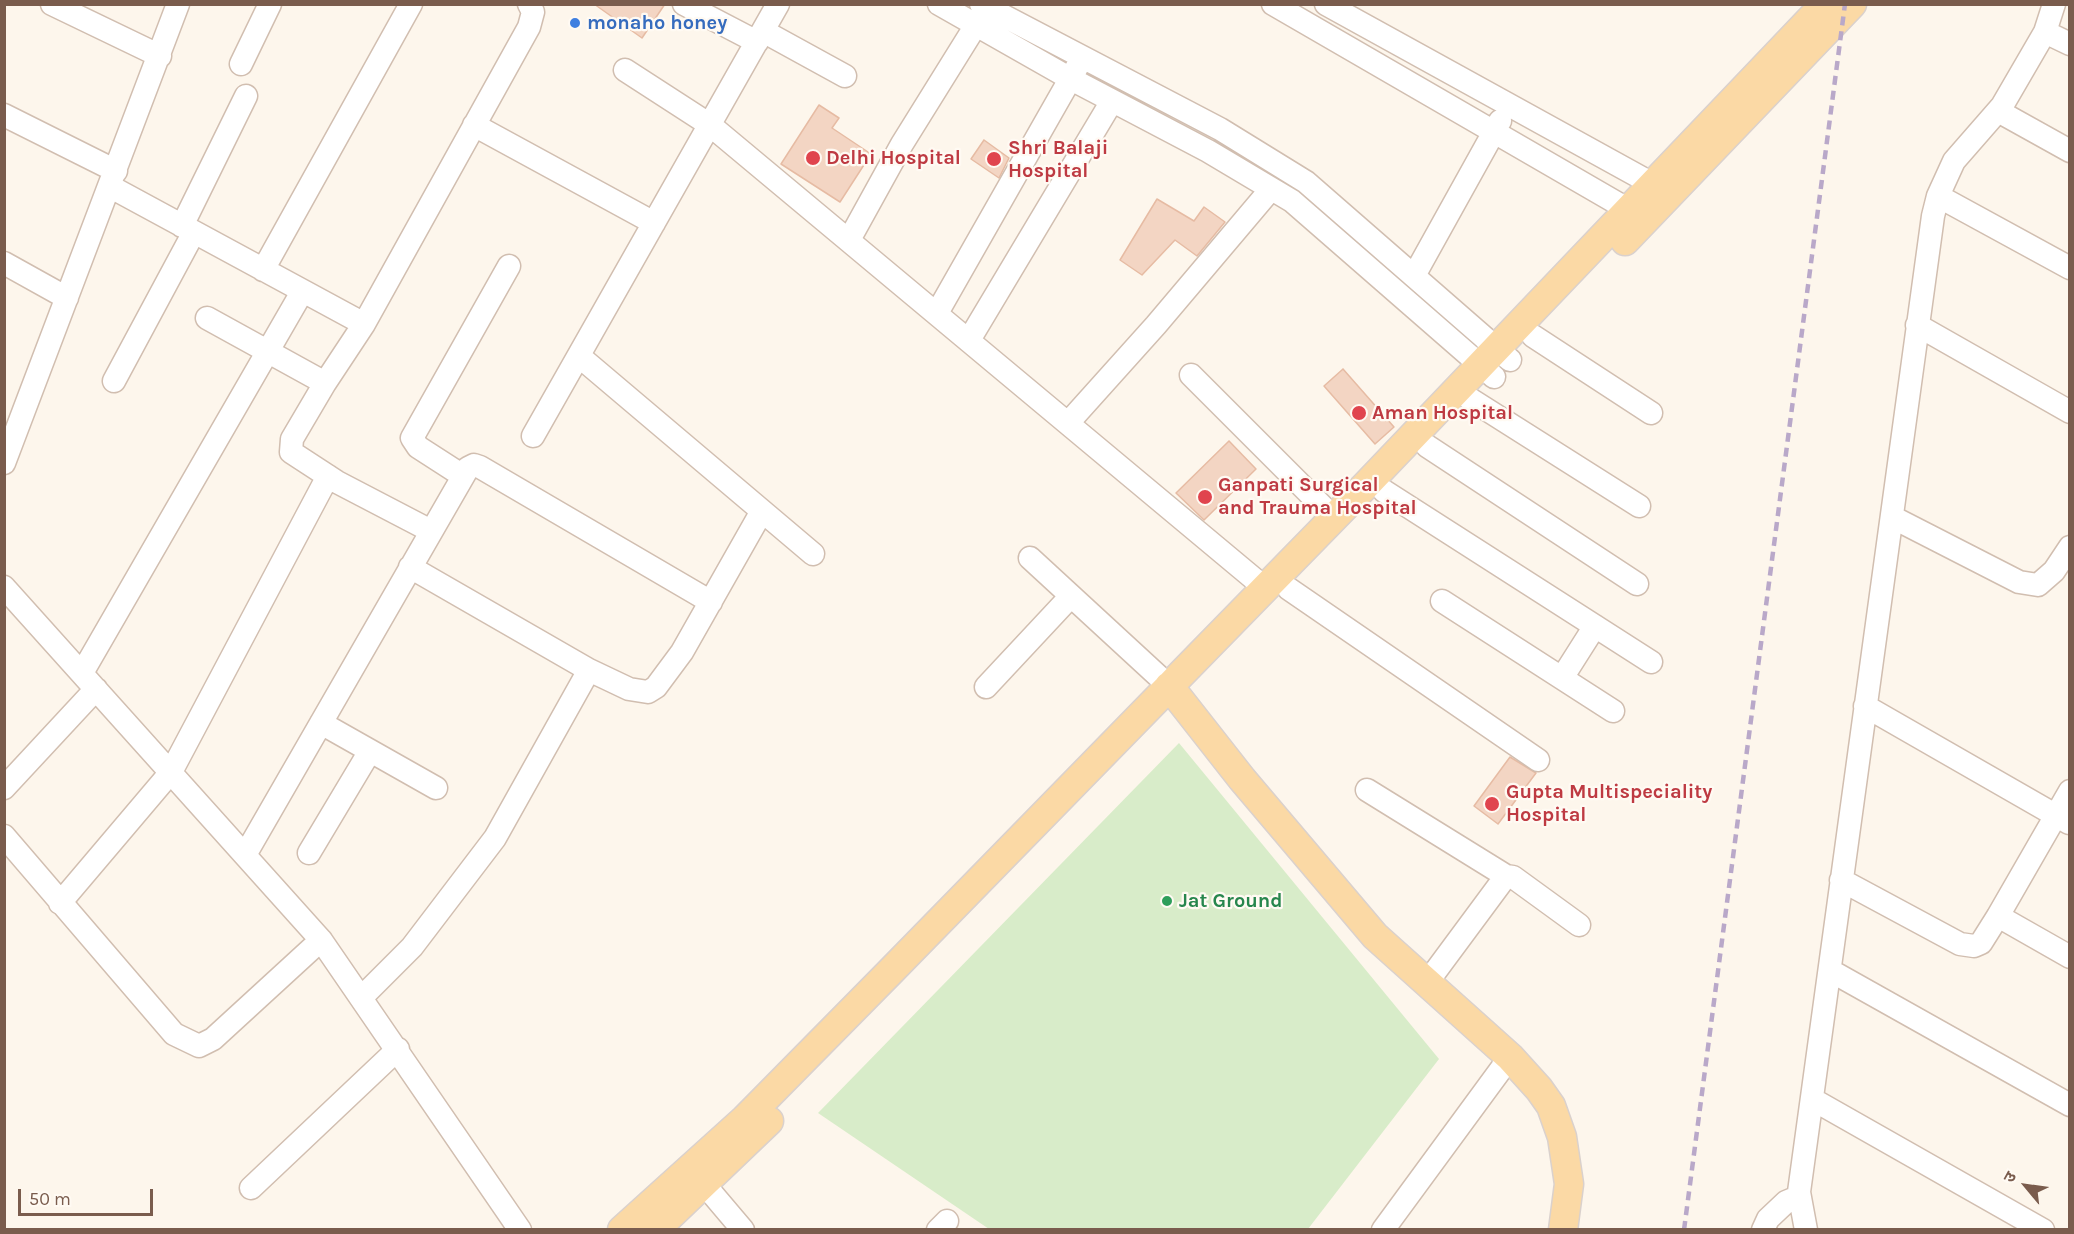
<!DOCTYPE html>
<html>
<head>
<meta charset="utf-8">
<style>
	body { margin:0 }
	#map { position:relative; width:2074px; height:1234px; overflow:hidden; background:#fdf6ec; font-family:Karla,"Noto Sans Devanagari",sans-serif }
	canvas { display:block }
	.frame { position:absolute; inset:0; border:6px solid #7a5c4d; pointer-events:none }
	.north { position:absolute; left:1996px; top:1156px; width:60px; height:60px; -webkit-text-stroke:4px #fffaf3; paint-order:stroke; rotate:299deg; font-size:16px; font-weight:700; line-height:24px; text-align:center; color:#7a5c4d }
	.north::after { content:''; display:block; margin:auto; width:21px; height:27px; background:#7a5c4d; clip-path:polygon(50% 0,100% 100%,50% 72%,0 100%) }
	.scale { position:absolute; left:18px; top:1189px; width:135px; height:27px; box-sizing:border-box; border:3px solid #7a5c4d; border-top:0; padding-left:8px; font-size:18px; line-height:21px; white-space:nowrap; color:#7a5c4d; -webkit-text-stroke:4px #fffaf3; paint-order:stroke }
</style>
</head>
<body>
<div id="map">
<canvas width="2074" height="1234"></canvas>
<div class="frame"></div>
<div class="north">उ</div>
<div class="scale">50 m</div>
</div>
<script>
const ctx = document.querySelector('canvas').getContext('2d');
ctx.lineJoin = 'round';
function fillPath(path, color) { ctx.fillStyle = color; ctx.fill(path, 'evenodd'); }
const shape = rows => new Path2D(rows.map(r => 'M' + r).join(''));
function trace(path, color, width, dash) { ctx.strokeStyle = color; ctx.lineWidth = width; ctx.lineCap = dash ? 'butt' : 'round'; ctx.setLineDash(dash || []); ctx.stroke(path); }
function drawText(font, color, halo, rows, align = 'center') {
  ctx.font = font + ' Karla,sans-serif'; ctx.lineWidth = 4.5; ctx.setLineDash([]); ctx.textBaseline = 'middle'; ctx.strokeStyle = halo; ctx.fillStyle = color; for (const [text, x, y, turn = 0] of rows) {
    ctx.save(); ctx.translate(x, y); ctx.rotate((+turn || 0) * Math.PI / 180); ctx.textAlign = isNaN(turn) ? turn : align; if (halo) ctx.strokeText(text, 0, 0); ctx.fillText(text, 0, 0); ctx.restore();
  }
}
fillPath(shape([
	[1179,743,1439,1059,1308,1229,989,1229,818,1113]
]), '#d8ecc9');
const building = shape([
	[594,4,665,4,642,38,594,4],
	[819,105,839,118,832,128,871,154,840,202,781,164,819,105],
	[984,140,1009,158,999,178,971,159,984,140],
	[1157,199,1194,221,1204,207,1225,222,1197,256,1175,240,1142,275,1120,260,1157,199],
	[1343,369,1394,427,1375,444,1324,386,1343,369],
	[1229,441,1256,469,1204,520,1176,493,1229,441],
	[1510,757,1536,773,1498,824,1474,806,1510,757]
]);
fillPath(building, '#f3d5c3');
trace(building, '#e6bba3', 1.5);
const minor = shape([
	[52,4,160,56],
	[684,4,757,42],
	[939,4,1071,79,1208,151,1292,201,1494,377],
	[981,4,1220,129,1306,182,1510,360],
	[1273,4,1641,217],
	[1326,4,1667,192],
	[763,31,845,76],
	[2045,32,2070,44],
	[241,64,270,4],
	[625,70,710,125,1265,588],
	[1998,111,2070,151],
	[4,115,116,171],
	[474,125,654,223],
	[111,187,364,324],
	[1938,196,2070,268],
	[182,226,246,96],
	[849,240,902,144,976,25],
	[4,263,67,298],
	[263,270,411,4],
	[1415,274,1500,121],
	[937,313,1077,67],
	[207,318,325,383,364,324,529,27,533,12,529,4],
	[1917,325,2070,412],
	[1533,336,1651,413],
	[969,340,1112,101],
	[579,356,813,554],
	[1191,375,1334,518],
	[114,381,194,232],
	[325,383,292,439,291,452,337,482,431,531],
	[1470,399,1639,506],
	[1068,423,1156,325,1271,189],
	[533,436,778,4],
	[1427,446,1637,584],
	[4,463,178,4],
	[463,476,418,447,412,438,509,266],
	[1384,491,1651,662],
	[1892,517,2019,582,2038,585,2054,571,2070,547],
	[1030,558,1169,686],
	[410,567,589,670,629,689,648,692,656,687,682,652,762,511],
	[4,587,321,940,520,1230],
	[1289,589,1538,760],
	[1442,601,1613,711],
	[82,673,302,292],
	[1562,678,1595,626],
	[986,687,1071,596],
	[1865,706,2069,823],
	[321,723,436,788],
	[4,788,96,689],
	[1367,790,1506,876],
	[4,836,174,1034,199,1046,213,1039,321,940],
	[309,853,370,751],
	[245,855,468,468,474,465,480,467,711,602],
	[1841,880,1960,944,1974,946,1981,943,1998,916,2070,791],
	[60,903,171,772,328,476],
	[1998,916,2070,957],
	[1831,971,2070,1105],
	[1426,984,1506,876,1513,877,1579,925],
	[361,998,412,947,495,838,589,670],
	[1812,1099,2043,1230],
	[693,1171,743,1230],
	[251,1188,398,1049],
	[938,1230,947,1221],
	[1383,1230,1510,1057],
	[1763,1230,1768,1219,1786,1202,1798,1197],
	[1806,1230,1799,1192,1933,216,1938,196,1954,161,2002,106,2045,32,2054,4]
]);
const major = shape([
	[1625,241,1852,4],
	[1169,686,1242,779,1375,936,1510,1057,1539,1089,1551,1106,1562,1137,1569,1184,1563,1230],
	[622,1230,745,1119,892,970,1366,485,1825,4],
	[655,1230,769,1121]
]);
trace(minor, '#d1beb0', 25);
trace(major, '#dad1cd', 31);
trace(minor, '#fff', 22);
trace(major, '#fbd9a5', 28);
trace(shape([
	[1684,1230,1845,4]
]), '#b9a8c9', 4.5, [9, 6]);
for (const [x, y, r, color] of [
	[575,23,6,"#3f7fe0"],
	[813,158,8,"#e0444e"],
	[994,159,8,"#e0444e"],
	[1359,413,8,"#e0444e"],
	[1205,497,8,"#e0444e"],
	[1492,804,8,"#e0444e"],
	[1167,901,6,"#2e9e5b"]
]) { const dot = new Path2D(); dot.arc(x, y, r, 0, 2 * Math.PI); ctx.fillStyle = color; ctx.fill(dot); trace(dot, '#fffaf3', 2); }
drawText('bold 20px', '#366cbe', '#fffaf3', [
	["monaho honey",587,23]
], 'left');
drawText('bold 20px', '#be3a42', '#fffaf3', [
	["Shri Balaji",1008,148],
	["Hospital",1008,171],
	["Delhi Hospital",826,158],
	["Aman Hospital",1372,413],
	["Ganpati Surgical",1218,485],
	["and Trauma Hospital",1218,508],
	["Gupta Multispeciality",1506,792],
	["Hospital",1506,815]
], 'left');
drawText('bold 20px', '#27864d', '#fffaf3', [
	["Jat Ground",1179,901]
], 'left');
</script>
</body>
</html>
